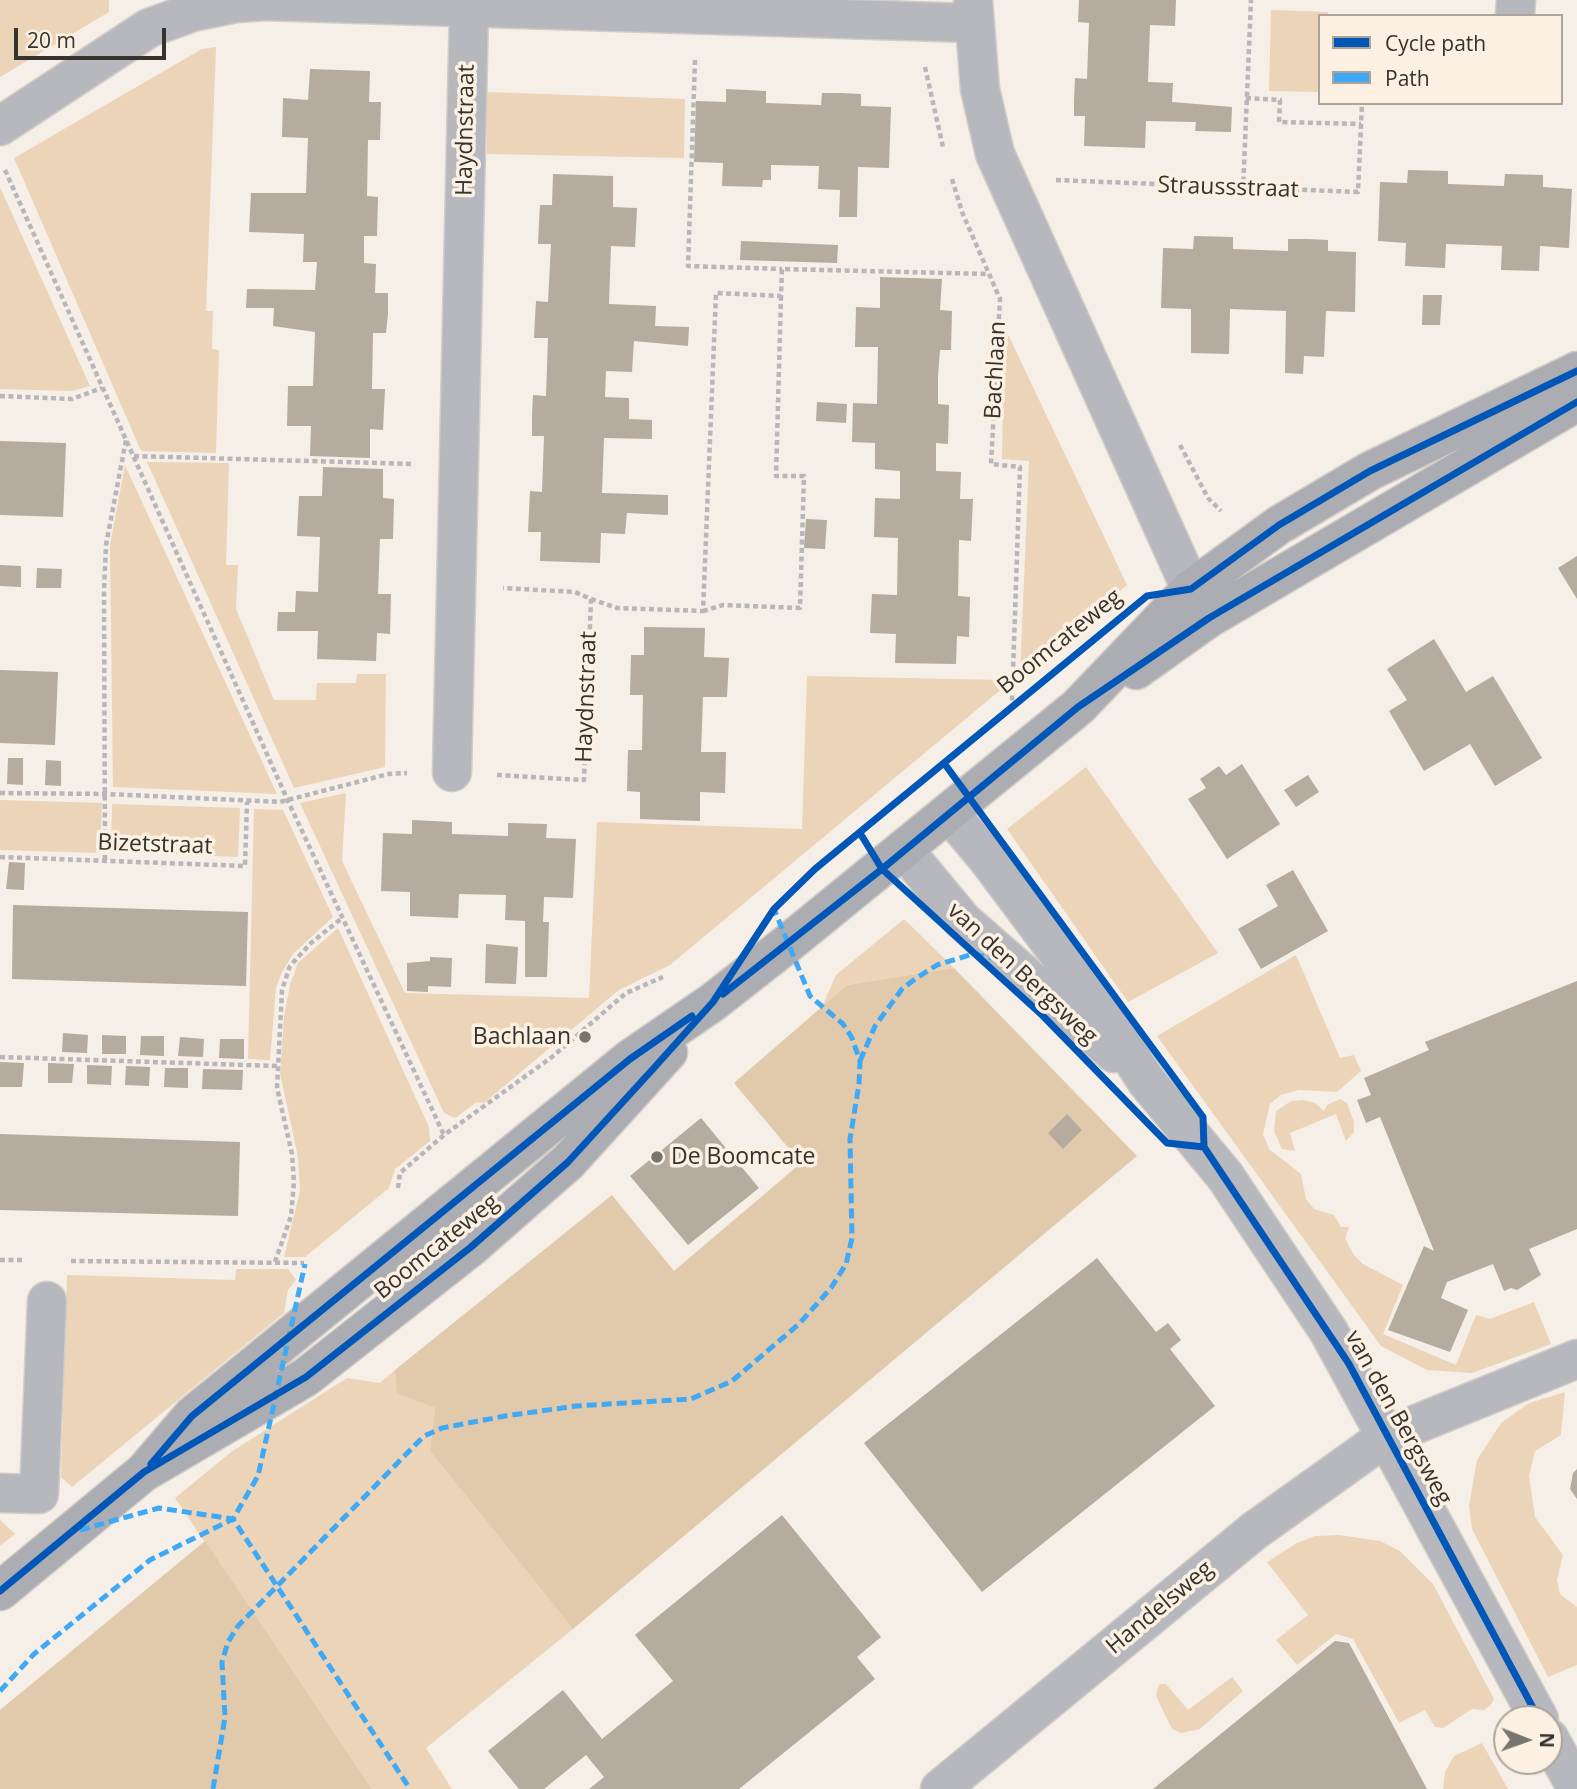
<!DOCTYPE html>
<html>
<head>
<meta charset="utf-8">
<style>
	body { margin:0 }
	#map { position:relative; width:1577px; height:1789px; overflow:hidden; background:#f5efe8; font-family:"Open Sans",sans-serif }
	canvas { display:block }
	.legend { position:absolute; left:1318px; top:14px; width:245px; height:91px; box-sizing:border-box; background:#fbf0e2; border:2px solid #aca49a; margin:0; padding:9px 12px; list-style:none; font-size:21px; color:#36322d }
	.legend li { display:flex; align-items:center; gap:14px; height:35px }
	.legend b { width:35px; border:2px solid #aca49a }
	.north { position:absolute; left:1493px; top:1705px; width:70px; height:70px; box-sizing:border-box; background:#fbf0e2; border:2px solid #aca49a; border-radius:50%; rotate:91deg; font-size:19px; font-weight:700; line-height:28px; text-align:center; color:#36322d }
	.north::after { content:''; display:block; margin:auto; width:24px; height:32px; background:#79746e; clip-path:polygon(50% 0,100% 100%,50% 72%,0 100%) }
	.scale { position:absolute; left:14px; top:28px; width:152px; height:32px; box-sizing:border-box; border:4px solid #36322d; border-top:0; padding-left:9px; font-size:21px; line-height:24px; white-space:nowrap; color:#36322d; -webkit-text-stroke:5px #fbf0e2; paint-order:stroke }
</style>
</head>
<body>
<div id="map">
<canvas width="1577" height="1789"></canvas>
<ul class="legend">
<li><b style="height:9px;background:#0057b8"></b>Cycle path</li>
<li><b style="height:9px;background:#3fa9f5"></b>Path</li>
</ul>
<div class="north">N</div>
<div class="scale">20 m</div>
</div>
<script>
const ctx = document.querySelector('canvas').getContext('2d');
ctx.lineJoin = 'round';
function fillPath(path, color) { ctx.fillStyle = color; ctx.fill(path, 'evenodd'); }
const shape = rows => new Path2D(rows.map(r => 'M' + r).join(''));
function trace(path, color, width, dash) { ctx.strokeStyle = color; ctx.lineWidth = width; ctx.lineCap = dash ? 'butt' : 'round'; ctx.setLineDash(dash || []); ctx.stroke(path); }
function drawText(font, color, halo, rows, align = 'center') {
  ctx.font = font + ' "Open Sans",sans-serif'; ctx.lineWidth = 7; ctx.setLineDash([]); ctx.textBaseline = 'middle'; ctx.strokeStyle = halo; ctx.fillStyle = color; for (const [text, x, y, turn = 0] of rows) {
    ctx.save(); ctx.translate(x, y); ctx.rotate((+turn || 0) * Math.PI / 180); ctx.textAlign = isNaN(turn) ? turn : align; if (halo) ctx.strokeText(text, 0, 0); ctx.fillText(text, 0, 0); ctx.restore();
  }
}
fillPath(shape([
	[0,0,109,0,109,12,0,77],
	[1271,10,1328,12,1328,16,1320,16,1320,92,1269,91],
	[216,47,206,311,213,311,212,349,219,350,216,453,141,451,14,158,202,49],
	[487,92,685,99,684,158,487,154],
	[0,187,90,386,72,391,0,389],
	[1004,326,1127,585,1020,675,1029,461,1002,459],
	[147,462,229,463,226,565,238,565,236,609,274,700,316,700,317,683,356,683,357,674,386,674,385,767,294,788],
	[125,465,277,794,113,787,110,545],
	[807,676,1004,680,1004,687,670,965,619,990,484,1103,477,1102,455,1118,444,1113,300,803,346,793,342,861,405,993,589,998,597,822,802,829],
	[1086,767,1218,953,1128,1002,1007,829],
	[0,800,102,803,100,853,0,850],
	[112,804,240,808,238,857,111,852],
	[254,809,283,810,333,917,293,954,281,974,276,988,270,1060,248,1059],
	[904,919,954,968,847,985,822,1007,836,975],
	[338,928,429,1127,430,1141,395,1169,389,1188,305,1257,284,1257,300,1191,298,1157,280,1073,284,1016,290,985,298,963],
	[1296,955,1340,1058,1354,1055,1361,1071,1337,1092,1299,1090,1281,1095,1270,1104,1263,1134,1269,1149,1301,1174,1306,1199,1314,1209,1334,1215,1341,1227,1349,1227,1345,1239,1354,1255,1363,1264,1403,1285,1383,1334,1456,1365,1476,1315,1490,1319,1534,1302,1551,1344,1472,1373,1427,1370,1381,1346,1157,1036],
	[1340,1099,1347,1103,1354,1122,1354,1132,1346,1141,1336,1114,1290,1133,1295,1151,1282,1149,1274,1131,1276,1111,1291,1101,1303,1100,1315,1103,1324,1111,1327,1105],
	[236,1269,288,1269,296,1280,288,1290,284,1313,72,1487,61,1477,67,1275,235,1280],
	[395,1370,398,1393,435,1408,430,1451,573,1629,426,1748,452,1789,372,1789,175,1498,231,1452,347,1378,380,1383],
	[1565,1392,1561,1435,1535,1451,1529,1476,1535,1517,1563,1555,1557,1580,1560,1594,1577,1607,1577,1665,1548,1677,1472,1529,1469,1506,1477,1460,1501,1423,1529,1403],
	[0,1520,15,1534,0,1546],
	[1339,1535,1380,1541,1400,1551,1433,1584,1494,1699,1490,1706,1484,1710,1472,1709,1443,1728,1435,1727,1425,1710,1399,1723,1353,1639,1336,1634,1297,1665,1276,1640,1308,1615,1267,1562,1297,1543,1315,1536],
	[1232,1677,1243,1691,1200,1729,1181,1733,1172,1729,1156,1696,1159,1684,1166,1684,1188,1710],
	[1482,1743,1508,1789,1443,1789,1445,1772,1454,1756]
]), '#ebd4b8');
fillPath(shape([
	[954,968,1137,1156,573,1629,430,1451,435,1408,397,1393,395,1370,612,1195,674,1271,801,1163,734,1083,847,985],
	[205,1541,372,1789,0,1789,0,1710]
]), '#e1c9ac');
fillPath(shape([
	[1079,0,1176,0,1175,26,1150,25,1148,82,1173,83,1172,102,1232,107,1231,132,1195,131,1196,122,1146,121,1145,148,1084,146,1085,116,1074,116,1074,101,1075,78,1087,79,1089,23,1078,22],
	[310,69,370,71,369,102,381,102,380,140,368,140,367,196,378,197,377,236,364,236,364,263,376,264,375,293,388,293,388,314,386,333,373,333,372,389,385,389,383,430,370,429,370,458,310,456,311,426,287,426,288,386,313,386,315,332,273,326,274,308,246,308,247,289,315,290,317,262,303,262,304,234,249,232,251,193,306,193,308,138,282,137,283,98,308,100],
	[726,89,766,91,766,103,821,105,822,93,841,93,861,94,861,106,891,107,889,168,858,167,857,217,839,217,840,190,818,189,819,166,771,165,771,180,763,180,762,187,722,186,723,163,694,162,696,101,726,102],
	[1408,170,1448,171,1448,184,1504,186,1505,174,1543,175,1543,187,1572,189,1569,248,1540,246,1539,271,1501,270,1502,246,1446,244,1445,268,1405,266,1406,243,1378,241,1380,182,1407,183],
	[553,174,613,176,613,207,637,208,635,247,611,246,609,304,656,306,655,326,689,327,688,346,634,341,632,372,606,371,605,397,629,398,629,419,652,420,652,439,604,438,602,493,668,495,668,515,627,513,625,534,601,533,600,563,540,561,541,532,528,532,530,491,542,492,544,436,532,436,532,415,533,395,546,396,548,338,534,338,535,318,536,301,548,302,551,244,538,244,539,223,540,205,552,205],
	[1194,236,1233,237,1233,249,1288,251,1288,239,1308,239,1328,240,1328,251,1356,252,1355,312,1326,311,1324,357,1304,356,1303,374,1285,373,1286,311,1230,309,1229,354,1191,353,1191,309,1161,308,1163,248,1193,249],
	[741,241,838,245,837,263,740,260],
	[880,277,942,279,940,310,952,311,951,350,940,350,938,376,938,404,949,405,948,444,936,443,936,471,961,472,960,499,973,499,971,541,959,540,958,596,970,597,969,637,957,636,956,664,895,663,896,634,870,633,872,594,897,595,898,538,874,537,875,498,900,499,900,471,875,469,875,443,852,442,853,403,877,404,878,347,855,347,856,307,880,308],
	[1423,295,1442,295,1440,325,1422,325],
	[817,402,847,404,846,423,816,421],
	[0,441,66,443,63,517,0,515],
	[323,467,383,469,383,498,394,499,393,539,380,539,378,594,391,594,390,634,377,633,376,661,317,659,318,631,277,631,278,612,295,612,296,591,318,592,320,537,297,536,299,496,322,496],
	[806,519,827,520,825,549,804,548],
	[1577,556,1577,599,1558,568],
	[0,565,21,566,21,587,0,586],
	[37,568,62,569,61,588,36,588],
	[644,627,705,628,704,657,729,658,727,697,703,697,702,725,701,752,726,752,725,793,700,792,700,821,640,819,640,792,627,791,628,750,642,750,643,695,630,695,631,655,644,655],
	[1434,639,1466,692,1493,676,1542,758,1495,786,1470,744,1424,771,1389,711,1407,700,1387,669],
	[0,670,58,672,55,745,0,743],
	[8,758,23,758,23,785,7,784],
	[46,760,61,761,61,786,45,785],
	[1242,764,1280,824,1227,859,1188,799,1206,788,1200,779,1219,766,1226,775],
	[1308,775,1319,792,1296,807,1284,790],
	[412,820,452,822,452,834,508,836,508,823,547,824,546,838,576,839,573,898,544,897,543,922,549,922,547,977,525,977,525,921,505,920,506,895,459,894,458,918,410,916,410,892,381,891,383,833,412,834],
	[9,862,25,863,24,890,6,889],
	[1293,870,1328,931,1261,969,1238,929,1278,906,1266,885],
	[13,905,248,912,246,986,12,979],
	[486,944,518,947,516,984,485,983],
	[430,957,452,958,451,987,428,986,428,992,407,991,407,963,430,961],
	[1577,981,1577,1229,1529,1249,1541,1275,1517,1290,1511,1288,1504,1291,1493,1264,1447,1282,1441,1298,1468,1310,1450,1352,1388,1330,1424,1246,1434,1251,1380,1117,1366,1123,1357,1100,1371,1095,1364,1078,1429,1050,1425,1042],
	[63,1033,88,1035,87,1053,62,1052],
	[102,1035,126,1036,126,1054,102,1054],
	[141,1036,164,1036,164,1056,140,1055],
	[180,1037,204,1039,203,1057,178,1056],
	[220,1039,244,1039,244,1059,219,1058],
	[0,1062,24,1063,22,1087,0,1087],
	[48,1063,74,1064,72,1083,48,1083],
	[87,1065,112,1066,111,1085,87,1084],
	[126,1066,150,1067,149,1086,125,1085],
	[165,1068,188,1068,188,1088,164,1087],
	[203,1069,243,1070,242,1090,202,1089],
	[1067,1114,1082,1130,1063,1149,1048,1133],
	[701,1118,759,1188,688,1245,630,1176],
	[0,1134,240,1142,238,1216,0,1210],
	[1097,1258,1156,1332,1168,1323,1181,1340,1170,1349,1215,1406,982,1592,864,1443],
	[1577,1469,1577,1499,1570,1489,1573,1473],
	[782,1515,881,1637,857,1657,875,1679,739,1789,589,1789,604,1777,586,1755,544,1789,519,1789,488,1751,563,1690,602,1739,673,1681,635,1635],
	[1335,1641,1349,1643,1427,1789,1153,1789]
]), '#b5ab9f');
const street = shape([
	[973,0,980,89,995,154,1191,589,1208,617],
	[1515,16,1516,0],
	[0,126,149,28,193,12,237,3,265,1,972,23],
	[452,772,469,9],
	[950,814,987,858,1097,1005,1147,1082,1225,1176,1329,1332,1539,1719],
	[905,851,963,921,1114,1053],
	[0,1493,39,1494,47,1301],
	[1549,1738,1577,1789],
	[940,1789,1254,1531,1387,1436,1577,1359]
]);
const secondary = shape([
	[1136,670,1209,618,1577,402],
	[144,1472,192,1416,630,1059,713,1002,787,944,1078,707,1191,589,1279,525,1370,471,1577,371],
	[0,1591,144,1472,306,1377,471,1247,568,1162,668,1052]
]);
trace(street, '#d2cdc7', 41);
trace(secondary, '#d2cdc7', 41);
trace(shape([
	[695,60,688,266,782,269],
	[925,67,943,147],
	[1246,98,1280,100,1279,122,1361,124],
	[5,170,288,801,444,1135],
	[952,179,962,212,1000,299,991,464,1020,467,1012,701],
	[1056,180,1358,192,1362,103],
	[1243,190,1251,0],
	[0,396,72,399,102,388],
	[1180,445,1208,498,1221,511],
	[134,456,413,464],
	[591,599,617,608,703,611,716,293,781,296,782,269,989,274],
	[703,611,723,605,800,608,804,476,776,476,781,296],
	[497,775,584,780,591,599,575,592,503,588],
	[0,793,107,794,280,802,388,774,407,773],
	[0,857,245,866,247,802],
	[105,860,104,590,106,545,126,440],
	[0,1057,277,1066],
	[398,1188,400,1173,444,1135,552,1057,626,993,663,977],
	[0,1260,24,1260],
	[71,1261,304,1263],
	[275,1262,291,1216,294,1182,292,1154,277,1088,282,990,290,966,311,943,342,918]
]), '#b8b6b8', 4.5, [5, 3.5]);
trace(street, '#b7b8be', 38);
trace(secondary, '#acacb3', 38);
trace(shape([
	[860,1061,875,1026,902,989,915,979,937,965,973,954,1007,961],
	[80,1530,159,1508,233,1519,410,1789],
	[0,1691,34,1654,150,1560,233,1519,258,1476,305,1264],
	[213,1789,225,1717,222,1662,228,1642,238,1626,424,1436,442,1428,505,1416,576,1406,691,1399,732,1381,799,1324,831,1288,846,1264,852,1238,850,1139,859,1084,860,1061,852,1038,843,1024,810,996,774,909]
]), '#3fa9f5', 5, [10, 5]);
trace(shape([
	[944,763,1203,1117,1204,1147,1349,1364,1539,1719],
	[860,833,882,869,1043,1016,1167,1143,1204,1147],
	[723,994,882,869,1078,707,1209,618,1577,402],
	[151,1464,192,1416,630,1059,692,1016],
	[0,1591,144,1472,306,1377,471,1247,568,1162,653,1069,713,1002,774,909,815,869,1147,596,1191,589,1279,525,1370,471,1577,371]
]), '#0057b8', 7);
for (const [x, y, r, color] of [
	[585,1037,7,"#79746e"],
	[657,1157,7,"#79746e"]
]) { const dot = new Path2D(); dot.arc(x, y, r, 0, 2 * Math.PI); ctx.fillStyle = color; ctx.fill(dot); trace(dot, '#fbf0e2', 2.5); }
drawText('23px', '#36322d', '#fbf0e2', [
	["Haydnstraat",466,130,-89],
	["Straussstraat",1228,188,2],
	["Bachlaan",996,370,-87],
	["Boomcateweg",1060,642,-39],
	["Haydnstraat",587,697,-88],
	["Bizetstraat",155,845,2],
	["van den Bergsweg",1022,974,43],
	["Boomcateweg",437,1247,-39],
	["van den Bergsweg",1398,1418,61],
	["Handelsweg",1160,1608,-40]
]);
drawText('23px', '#36322d', '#fbf0e2', [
	["Bachlaan",571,1037],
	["De Boomcate",671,1157,"left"]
], 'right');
</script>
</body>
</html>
